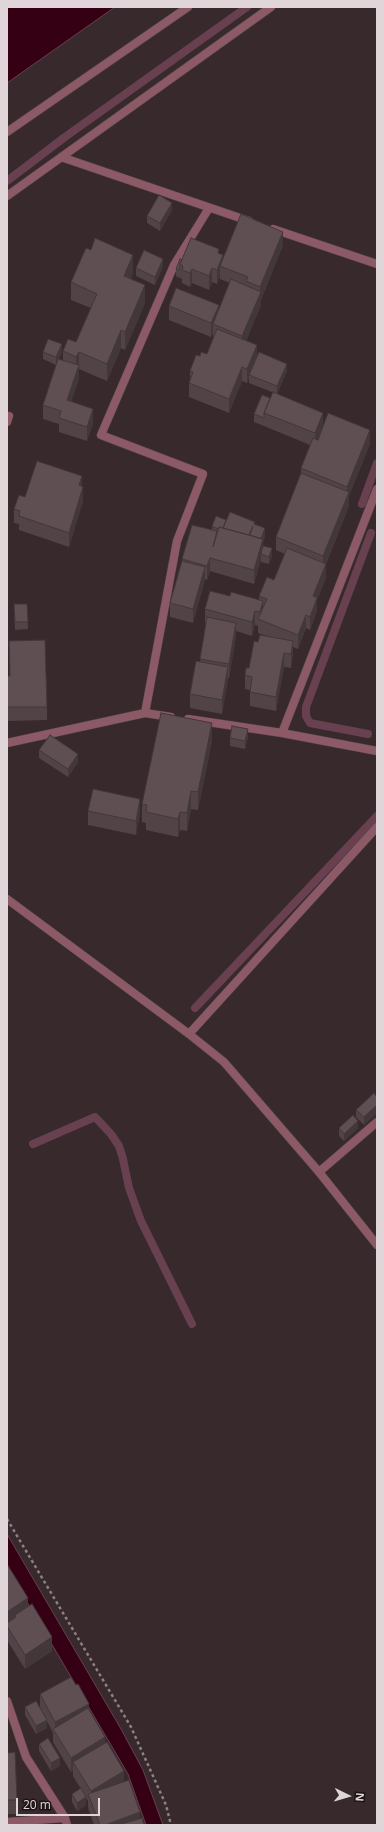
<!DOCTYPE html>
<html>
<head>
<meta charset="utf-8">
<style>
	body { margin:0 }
	#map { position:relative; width:384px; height:1832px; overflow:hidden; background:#38292d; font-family:"Open Sans",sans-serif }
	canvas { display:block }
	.frame { position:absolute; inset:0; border:8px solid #e0d6d9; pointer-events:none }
	.north { position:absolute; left:328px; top:1776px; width:40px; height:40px; -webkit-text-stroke:3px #1b1416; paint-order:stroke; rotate:95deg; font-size:11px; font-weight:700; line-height:16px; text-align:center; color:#e0d6d9 }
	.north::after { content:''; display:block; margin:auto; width:14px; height:18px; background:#e0d6d9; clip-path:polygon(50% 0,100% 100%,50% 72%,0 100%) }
	.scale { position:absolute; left:16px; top:1798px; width:84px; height:18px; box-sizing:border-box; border:2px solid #e0d6d9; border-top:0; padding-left:5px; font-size:12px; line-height:14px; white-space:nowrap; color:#e0d6d9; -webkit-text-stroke:3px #1b1416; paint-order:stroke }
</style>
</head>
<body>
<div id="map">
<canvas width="384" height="1832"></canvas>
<div class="frame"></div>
<div class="north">N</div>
<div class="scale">20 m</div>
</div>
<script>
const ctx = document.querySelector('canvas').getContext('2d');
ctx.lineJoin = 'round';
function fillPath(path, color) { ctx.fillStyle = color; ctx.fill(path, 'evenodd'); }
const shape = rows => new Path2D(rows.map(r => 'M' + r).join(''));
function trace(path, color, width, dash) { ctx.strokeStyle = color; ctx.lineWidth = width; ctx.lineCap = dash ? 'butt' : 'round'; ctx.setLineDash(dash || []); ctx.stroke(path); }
const water = shape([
	[7,7,115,7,7,83,7,7],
	[7,1534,121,1729,143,1770,163,1825,146,1825,128,1774,7,1568,7,1534]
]);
fillPath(water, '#350014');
trace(water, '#68404f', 1);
trace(shape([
	[7,181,65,137,247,7],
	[362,504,377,463],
	[368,734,310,723,306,716,306,707,371,533],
	[195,1008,377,816],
	[33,1144,95,1117,111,1134,119,1146,123,1159,129,1188,141,1221,192,1324]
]), '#68404f', 8);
const service = shape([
	[319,1172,377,1122]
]);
const minor = shape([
	[7,132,188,7],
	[61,157,249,221],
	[7,196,271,7],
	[273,229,377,264],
	[7,422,9,416],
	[145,713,177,541,203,474,101,435,174,265,209,208],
	[188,719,282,733,377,751],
	[282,733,377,489],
	[7,743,145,713,171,717],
	[7,899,189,1034,224,1062,319,1172,377,1245],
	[189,1034,377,827],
	[7,1701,26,1757,65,1818,67,1825],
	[7,1822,65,1818]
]);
trace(service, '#534549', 9);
trace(minor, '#534549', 9);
trace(shape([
	[7,1519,131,1727,166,1805,171,1825]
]), '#8c8083', 2.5, [3, 3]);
trace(service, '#8c5a67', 8);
trace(minor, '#8c5a67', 8);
fillPath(shape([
	[172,210,160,231,147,223,147,216],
	[283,245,261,300,261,305,246,341,257,358,287,371,277,394,249,383,249,377,247,383,242,381,229,413,189,397,189,383,190,380,190,371,200,356,207,354,213,338,213,333,211,337,169,320,169,306,219,310,230,283,220,279,220,276,217,284,212,282,209,290,192,283,190,287,182,283,182,279,180,278,180,277,179,278,176,276,176,269,182,260,219,254,223,259],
	[163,266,155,285,136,276,136,268],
	[133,273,131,279,145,303,125,350,121,348,107,381,79,369,79,379,71,402,93,423,87,441,59,432,59,424,43,419,43,405,56,365,43,359,43,352,62,352,59,359,63,360,63,351,76,342,91,308,71,300,71,282],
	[262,395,323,426,370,444,349,496,349,506,326,564,326,578,317,600,317,611,310,630,306,628,298,649,293,647,293,655,291,668,284,667,276,711,250,706,250,690,245,689,245,675,249,668,258,642,267,636,258,633,258,626,255,625,252,636,236,631,236,637,229,678,228,678,222,714,190,708,190,694,200,662,206,623,205,623,205,609,230,596,259,600,259,596,274,580,285,554,276,550,276,537,301,474,301,468,310,445,264,426,254,422,254,414],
	[25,497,83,501,69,547,19,530,19,524,14,523,14,509],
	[226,522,255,524,265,536,263,543,263,549,272,556,269,564,261,562,261,559,254,584,210,571,207,580,205,579,193,623,170,617,170,603,182,561,182,559,212,530,212,526],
	[14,604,27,604,28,629,15,630],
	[7,676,47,707,47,720,7,721],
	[248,737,245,749,230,746,230,738],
	[212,741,198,810,191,809,187,831,180,830,178,837,146,830,146,823,142,822,142,804],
	[39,750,78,762,68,777,39,758],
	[88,811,140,813,136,835,88,825],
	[377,1097,377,1113,364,1125,356,1117,356,1110],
	[339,1128,358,1128,344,1141,339,1136],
	[7,1564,52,1651,25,1669,7,1640],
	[40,1694,89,1710,124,1781,140,1819,144,1825,94,1825,88,1808,88,1801,86,1798,86,1805,77,1811,72,1802,72,1794,81,1789,73,1776,73,1771,71,1772,53,1742,53,1733,47,1721,47,1728,36,1734,25,1715,25,1707,40,1707],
	[39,1744,60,1766,51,1771,39,1751],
	[7,1753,17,1800,17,1814,7,1814]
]), '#524347');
fillPath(shape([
	[172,203,172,210,160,231,160,223],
	[283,232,283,245,261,300,261,305,242,350,242,336,260,293,260,287],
	[219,249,219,263,223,255,223,267,220,266,220,276,217,284,217,270,218,253],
	[133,255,133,273,124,294,124,276],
	[163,259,163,266,155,285,155,277],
	[212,268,212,282,209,290,209,276],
	[192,269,192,283,190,287,190,273],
	[145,285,145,303,125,350,125,332],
	[219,305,219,319,213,324,213,333,211,337,211,323],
	[121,330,121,348,107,381,107,364],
	[62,344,62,352,56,365,56,357],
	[257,345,257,359,249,375,249,377,247,383,247,369],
	[79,352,79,379,67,414,67,400,76,373,76,357],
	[287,364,287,371,277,394,277,386],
	[242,367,242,381,229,413,229,399],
	[93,409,93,423,87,441,87,427],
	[323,413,323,426,315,447,315,433],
	[370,430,370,444,349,496,349,506,323,570,323,556,347,497,347,487],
	[82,476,82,490,79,485],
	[83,487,83,501,69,547,69,533],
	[265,528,265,536,263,543,263,553,261,554,261,559,254,584,254,570,259,543],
	[272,548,272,556,269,564,269,557],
	[210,558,210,571,207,580,207,566],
	[326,564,326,578,317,600,317,611,310,630,310,617,313,596],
	[205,567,205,581,193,623,193,609],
	[263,601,263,615,260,620,260,612],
	[255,611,255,625,252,636,252,622],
	[306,615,306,628,298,649,298,635],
	[236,623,236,637,229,678,229,664],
	[293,641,293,655,291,668,291,654],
	[284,653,284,667,276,711,276,697],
	[228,667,228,680,222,714,222,700],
	[212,723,212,741,198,810,198,792],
	[248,729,248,737,245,749,245,741],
	[78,754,78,762,68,777,68,769],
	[191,791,191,809,187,831,187,813],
	[140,799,140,813,136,835,136,821],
	[180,812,180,830,178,837,178,819],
	[377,1105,377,1113,364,1125,364,1117],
	[358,1121,358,1128,344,1141,344,1134],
	[28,1598,28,1612,16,1617,15,1615,15,1621,7,1625,7,1612],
	[52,1637,52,1651,25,1669,25,1655],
	[89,1704,89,1718,55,1732,55,1722],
	[47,1720,47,1728,36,1734,36,1726],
	[105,1737,105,1751,73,1762,73,1771,71,1772,71,1758],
	[60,1758,60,1766,51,1771,51,1763],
	[124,1771,124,1784,91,1801,91,1791],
	[86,1797,86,1805,77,1811,77,1803],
	[140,1812,140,1825,105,1825]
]), '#423739');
const building = shape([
	[159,195,172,203,160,223,147,216,159,195],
	[241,214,283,232,260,287,246,281,248,277,220,266,241,214],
	[95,238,133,255,124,276,145,285,125,332,121,330,107,364,79,352,76,357,63,351,68,339,76,342,97,294,71,282,86,248,91,250,95,238],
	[191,238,219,249,218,253,223,255,217,270,212,268,209,276,192,269,190,273,182,270,183,266,180,264,191,238],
	[144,250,163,259,155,277,136,268,144,250],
	[180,259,182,260,180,264,179,270,176,269,180,259],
	[231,279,261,292,242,336,213,324,231,279],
	[176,288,219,305,211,323,169,306,176,288],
	[217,329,257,345,247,369,242,367,229,399,189,383,193,372,190,371,196,355,200,356,201,352,207,354,217,329],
	[48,339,62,344,56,357,43,352,48,339],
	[259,352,287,364,277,386,249,375,259,352],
	[58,359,79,365,67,400,93,409,87,427,59,418,61,411,43,405,58,359],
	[273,392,323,413,315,433,264,413,273,392],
	[262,395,270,398,264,413,264,418,254,414,262,395],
	[328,413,370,430,347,487,301,468,313,438,318,440,328,413],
	[37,461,82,476,79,485,83,487,69,533,19,516,20,511,14,509,19,495,25,497,37,461],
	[301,473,349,492,323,556,276,537,301,473],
	[230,512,255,522,254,524,265,528,261,539,250,535,253,526,249,535,219,527,218,529,212,526,216,516,226,520,223,528,230,512],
	[192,525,217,531,213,547,219,527,263,539,254,570,210,558,207,566,182,559,192,525],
	[263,546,272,548,269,557,261,554,263,546],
	[287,548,326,564,313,596,317,598,310,617,306,615,298,635,258,619,267,599,259,596,267,577,274,580,287,548],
	[182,561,205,567,193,609,170,603,182,561],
	[210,591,230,596,231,592,263,601,260,612,255,611,252,622,205,609,210,591],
	[14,604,27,604,28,622,15,622,14,604],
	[207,617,236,623,229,664,200,659,207,617],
	[260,635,293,641,291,654,284,653,276,697,250,692,252,677,245,675,246,668,249,668,254,641,258,642,260,635],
	[45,640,47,707,7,707,7,676,10,676,9,641,45,640],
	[196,661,228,667,222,700,190,694,196,661],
	[161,713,212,723,198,792,191,791,187,813,180,812,178,819,146,812,147,805,142,804,161,713],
	[232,726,248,729,245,741,230,738,232,726],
	[50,735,78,754,68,769,39,750,50,735],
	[93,789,140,799,136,821,88,811,93,789],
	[374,1093,377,1097,377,1105,364,1117,356,1110,374,1093],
	[353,1115,358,1121,344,1134,339,1128,353,1115],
	[7,1564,28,1598,7,1612,7,1564],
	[32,1604,52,1637,25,1655,7,1626,7,1623,16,1617,15,1615,32,1604],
	[71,1677,76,1685,78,1684,89,1704,55,1722,40,1694,71,1677],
	[36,1701,47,1720,36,1726,25,1707,36,1701],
	[88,1708,105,1737,71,1758,53,1729,88,1708],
	[48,1738,60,1758,51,1763,39,1744,48,1738],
	[107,1742,124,1771,91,1791,73,1762,107,1742],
	[15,1752,17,1800,7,1800,7,1753,15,1752],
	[129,1780,140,1812,105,1825,100,1825,88,1794,129,1780],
	[81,1788,86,1797,77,1803,72,1794,81,1788],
	[142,1818,144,1825,118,1825,142,1818]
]);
fillPath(building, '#5f4e52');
trace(building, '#423739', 1);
</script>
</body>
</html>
